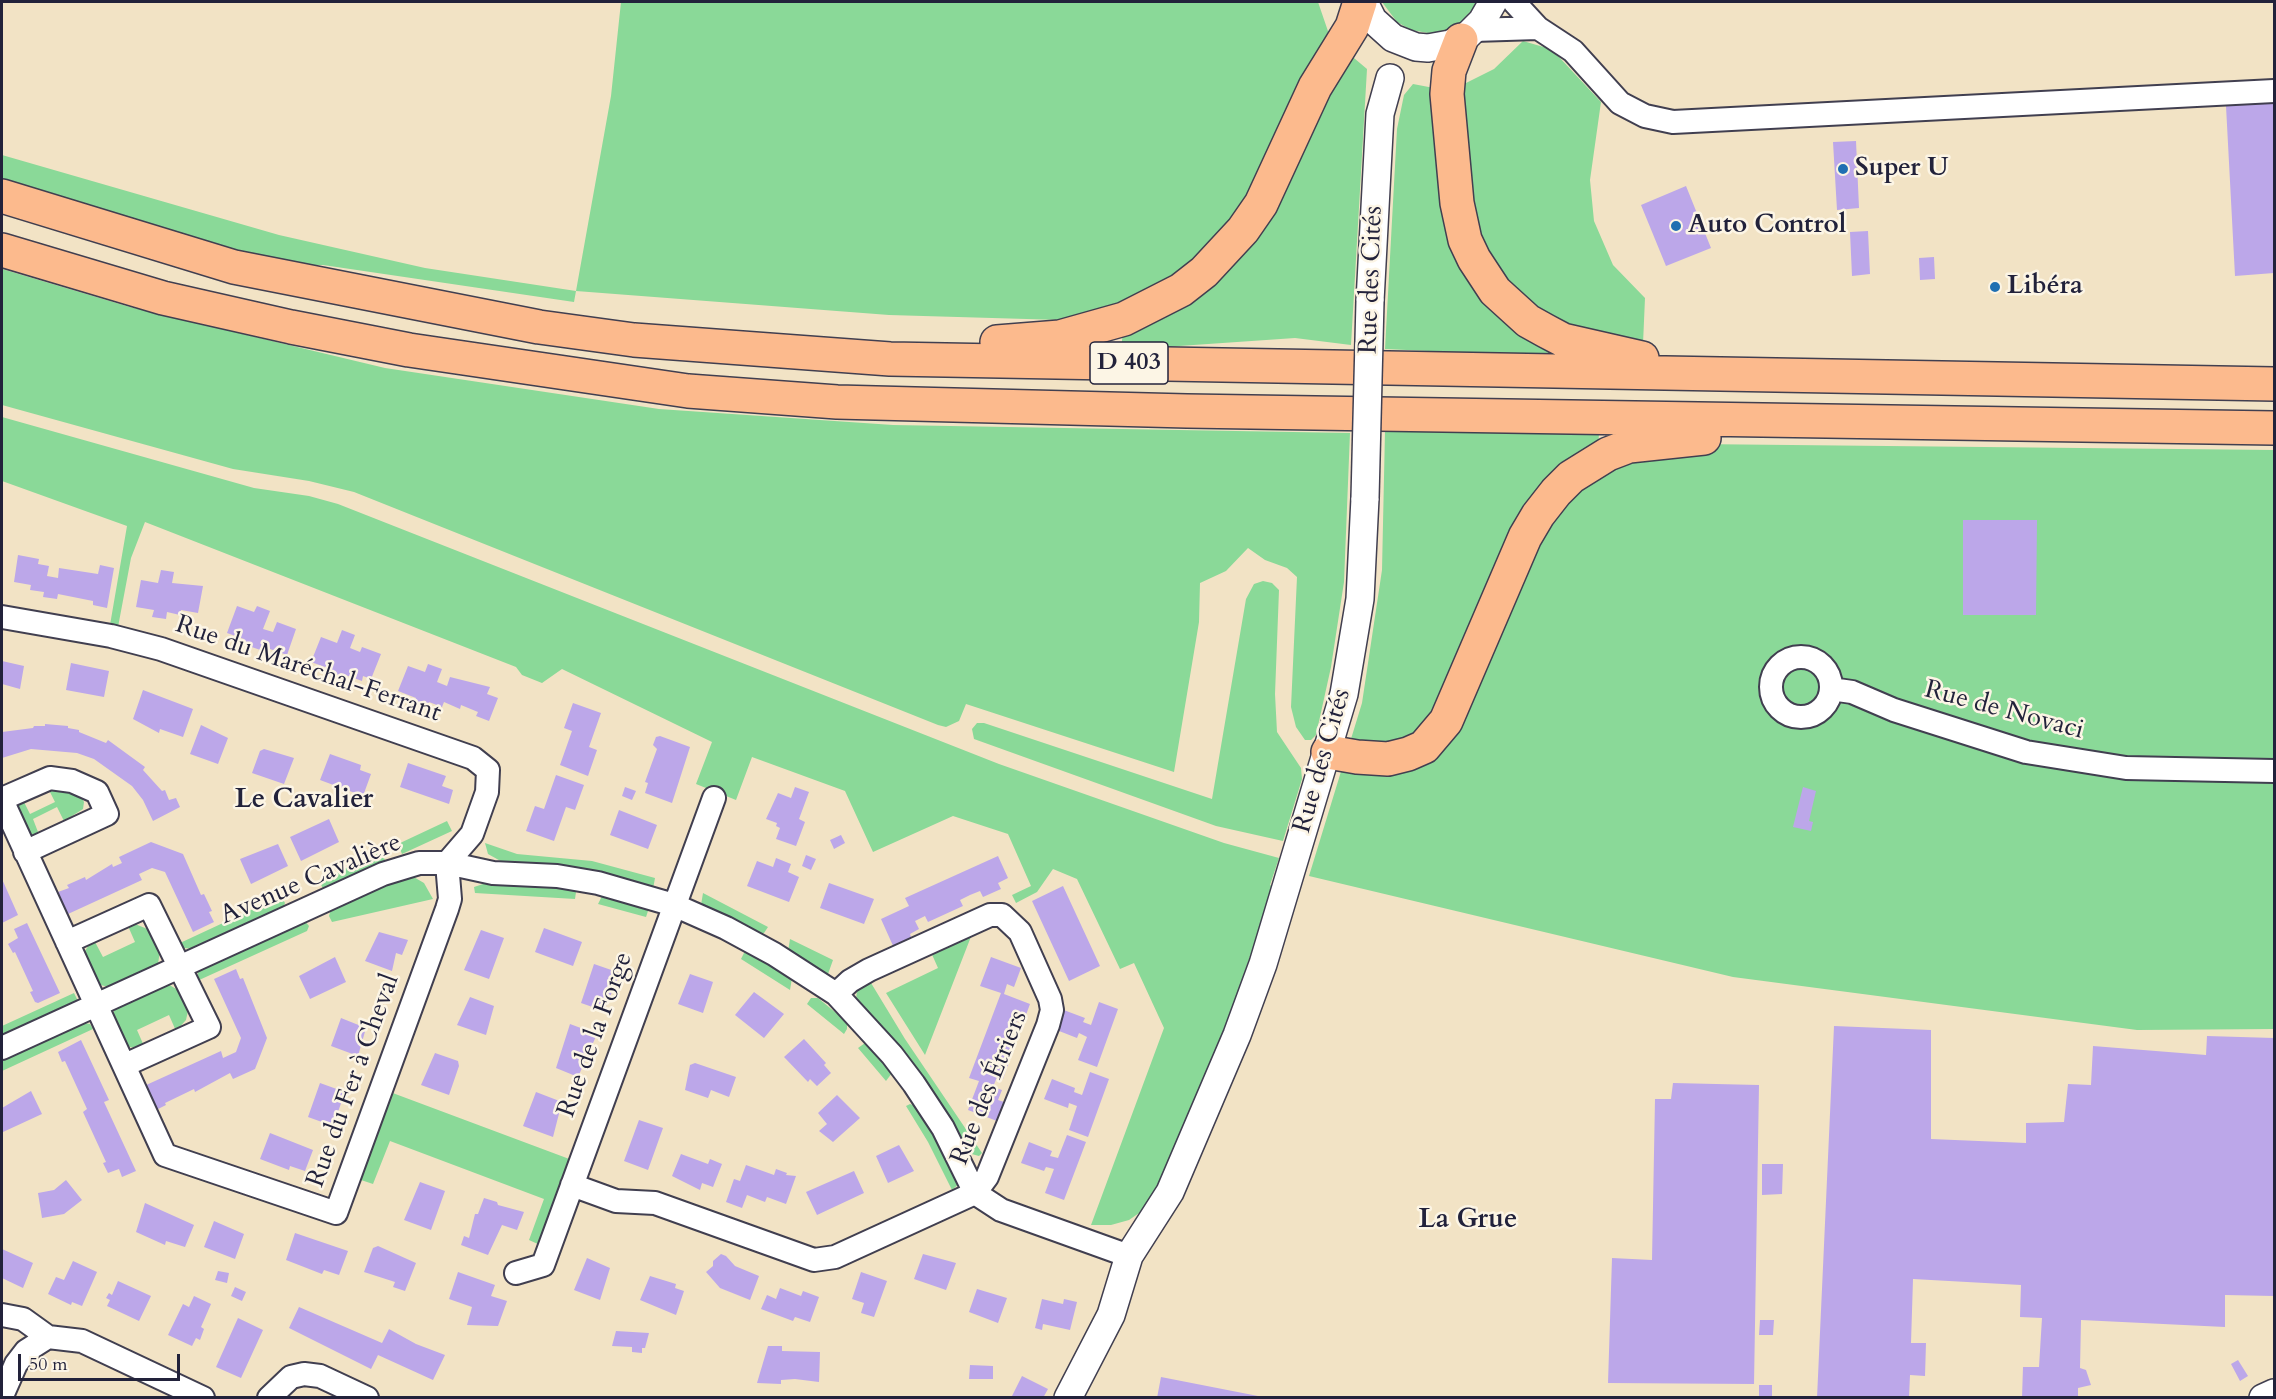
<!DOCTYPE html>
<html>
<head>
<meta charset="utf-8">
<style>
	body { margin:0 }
	#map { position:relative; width:2276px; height:1399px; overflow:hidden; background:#f2e3c5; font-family:Cardo,serif }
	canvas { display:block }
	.frame { position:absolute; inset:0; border:3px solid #22223b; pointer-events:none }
	.scale { position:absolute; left:18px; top:1354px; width:162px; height:27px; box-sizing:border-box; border:3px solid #22223b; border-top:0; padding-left:8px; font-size:18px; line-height:21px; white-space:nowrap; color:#22223b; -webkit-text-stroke:4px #fcf5e5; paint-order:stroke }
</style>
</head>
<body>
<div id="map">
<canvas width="2276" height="1399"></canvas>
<div class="frame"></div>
<div class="scale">50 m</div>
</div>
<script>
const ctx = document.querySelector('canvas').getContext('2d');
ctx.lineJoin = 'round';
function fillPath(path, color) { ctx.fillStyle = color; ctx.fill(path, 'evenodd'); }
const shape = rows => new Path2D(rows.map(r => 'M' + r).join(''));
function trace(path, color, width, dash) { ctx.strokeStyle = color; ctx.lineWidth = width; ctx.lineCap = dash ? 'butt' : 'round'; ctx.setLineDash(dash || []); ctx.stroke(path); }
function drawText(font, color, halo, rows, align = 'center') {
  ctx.font = font + ' Cardo,serif'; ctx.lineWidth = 5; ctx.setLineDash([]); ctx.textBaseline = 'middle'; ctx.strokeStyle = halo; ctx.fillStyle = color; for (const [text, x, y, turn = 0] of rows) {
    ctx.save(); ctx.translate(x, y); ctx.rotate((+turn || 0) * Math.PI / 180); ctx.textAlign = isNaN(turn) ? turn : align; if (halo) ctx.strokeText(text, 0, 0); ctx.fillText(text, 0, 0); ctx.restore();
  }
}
fillPath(shape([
	[621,2,1318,2,1330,37,1262,175,1212,245,1174,278,1141,298,1061,320,889,315,576,291,574,302,323,265,289,266,2,185,2,155,279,235,425,268,576,291,611,96],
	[1382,2,1476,2,1472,10,1460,23,1445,31,1428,33,1411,30,1397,22],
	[1523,41,1547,48,1559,57,1601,102,1590,180,1594,221,1613,265,1645,298,1643,344,1560,327,1497,278,1471,218,1460,86,1494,69],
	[1348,53,1367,69,1351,345,1295,338,1121,350,1123,331,1193,293],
	[1413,84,1434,88,1449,202,1558,357,1385,349,1397,129,1404,95],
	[2,269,130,307,385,368,659,409,893,425,1350,433,1344,582,1331,667,1316,735,1311,740,1305,740,1296,727,1291,707,1297,577,1287,568,1265,560,1248,548,1226,571,1200,583,1199,622,1174,772,966,704,959,721,946,727,938,725,354,492,309,481,233,469,2,405],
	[2,417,254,488,309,496,338,504,999,764,1224,843,1279,858,1270,885,1274,887,1218,1049,1170,1166,1142,1211,1129,1220,1111,1225,1091,1225,1164,1028,1134,963,1120,969,1077,879,1053,869,1037,892,1016,903,1012,895,1031,886,1008,834,953,816,873,852,845,791,752,757,736,800,696,784,712,742,562,669,542,683,522,675,516,667,145,522,131,558,118,627,110,625,127,526,2,481],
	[1593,429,1599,434,1598,446,1694,444,2274,450,2274,1029,2137,1030,1733,977,1309,876,1362,703,1382,570,1385,431],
	[1263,581,1272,583,1279,590,1275,694,1277,732,1301,768,1302,779,1283,841,1216,826,974,739,972,729,977,723,984,723,1212,799,1246,599,1254,584],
	[55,787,80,795,84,802,83,809,64,821,57,807,33,819,38,832,30,837,15,804,23,800,30,814,55,802,48,788],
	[447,821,452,831,402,854,398,844],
	[485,843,517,854,592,861,655,878,653,889,506,864,488,854],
	[381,852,386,862,324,891,319,880],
	[405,875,412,876,424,883,433,899,332,922,329,916,331,909],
	[489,882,570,887,576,892,575,899,475,893,474,887],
	[703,893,768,927,764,933,761,934,701,905],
	[603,894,649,908,646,917,598,904],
	[281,896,285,903,283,908,194,949,184,948,180,943],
	[304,920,309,926,307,931,197,981,198,971,201,967],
	[135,924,150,930,160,951,158,964,112,988,97,984,85,957,85,951,90,943,95,942,103,957,135,942,128,926],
	[972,934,925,1055,886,993,938,968,930,950],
	[790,939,833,960,828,974,824,976,788,952],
	[745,951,792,978,790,990,741,959],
	[868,978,905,1039,982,1153,979,1156,968,1153,958,1134,856,999,857,991],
	[166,983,178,990,188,1011,186,1020,176,1031,169,1015,137,1030,144,1046,139,1049,130,1047,125,1044,112,1018,114,1011,118,1004],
	[74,993,79,1003,2,1039,2,1026],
	[811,998,818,998,847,1022,847,1029,844,1034,807,1004],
	[79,1022,90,1024,93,1029,2,1071,2,1058],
	[865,1043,871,1045,892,1073,886,1081,858,1048],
	[390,1092,572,1160,540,1245,529,1240,544,1199,390,1141,373,1184,358,1179],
	[910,1104,920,1108,960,1183,952,1190,928,1142,906,1106]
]), '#8ad998');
fillPath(shape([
	[2274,103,2274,273,2235,276,2226,106],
	[1856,141,1859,208,1837,210,1833,142],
	[1686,186,1711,248,1666,266,1641,205],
	[1868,231,1870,274,1852,276,1850,232],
	[1934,257,1935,279,1920,280,1919,258],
	[1963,520,2037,520,2036,615,1963,615],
	[18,555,39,559,38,564,49,566,47,576,58,578,59,568,98,574,100,565,114,568,107,608,93,605,93,601,58,594,57,599,43,597,44,592,30,590,31,585,14,582],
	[161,570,174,572,172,583,203,586,198,613,181,610,180,615,167,612,166,619,152,617,154,610,136,607,141,580,158,583],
	[237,606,254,612,257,606,270,611,263,629,273,632,277,622,296,629,287,655,270,649,269,653,243,644,244,639,227,633],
	[342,630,355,635,350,648,360,652,362,647,381,654,371,679,363,676,362,681,340,673,338,679,326,675,328,668,311,662,321,637,337,643],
	[2,661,24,666,20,689,2,684],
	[71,663,109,671,104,697,66,690],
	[428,664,442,669,437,682,447,686,450,677,490,687,487,694,498,698,489,721,476,716,478,712,461,705,460,709,444,702,442,707,429,702,428,707,414,702,416,698,398,691,408,666,425,672],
	[143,690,193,709,183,737,160,729,159,733,133,719],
	[573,703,601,713,589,747,597,750,588,776,560,765,572,731,564,728],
	[45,724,68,726,68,728,79,730,79,732,106,743,108,740,145,767,143,770,162,791,165,790,169,800,176,798,180,807,153,821,143,800,132,786,94,759,77,753,31,749,2,758,2,732,33,728,34,726,45,726],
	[201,725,228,738,218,764,190,754],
	[660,736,690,747,672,803,645,793,648,783,645,782,657,749,653,745,656,737],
	[264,749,294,758,284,784,252,773,260,751],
	[330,754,361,765,360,770,371,774,363,796,320,780],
	[408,763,446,776,442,786,453,790,449,804,400,787],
	[556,775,584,785,575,810,566,807,554,841,526,831,535,806,544,809],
	[625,787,636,791,632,800,622,796],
	[795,787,809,792,799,819,805,822,796,846,776,839,780,828,776,826,777,823,766,819,778,793,791,798],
	[1803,787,1816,791,1809,821,1813,822,1811,831,1793,827],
	[619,810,657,825,648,849,610,835],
	[329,819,339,842,301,861,290,837],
	[841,835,845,843,834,849,830,840],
	[151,842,183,854,201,895,204,894,212,911,209,912,214,922,193,932,165,872,152,868,139,874,142,880,68,914,58,892,69,888,67,885,85,877,86,880,112,864,113,867,122,863,119,857],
	[278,844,288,866,251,884,240,859],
	[806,855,816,859,811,870,802,866],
	[998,856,1008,878,998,883,1001,889,983,897,980,891,970,895,960,900,963,906,928,922,925,916,915,921,919,929,910,934,912,940,894,948,881,919,909,906,905,898],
	[776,858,791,864,788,872,799,877,789,902,747,886,757,861,773,867],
	[2,879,18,915,2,923],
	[829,883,874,899,864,924,820,908],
	[1063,886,1100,966,1069,981,1032,901],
	[27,923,60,993,38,1003,35,1002,30,992,33,991,15,952,13,953,8,944,18,938,14,929],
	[544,928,582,942,573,966,535,952],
	[481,930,504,938,489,979,464,970],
	[379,932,408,940,402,955,396,953,392,971,365,961],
	[335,957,346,982,310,999,299,976],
	[991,957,1021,968,1014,987,1007,984,1004,994,1030,1004,1023,1023,1017,1021,1013,1030,1010,1040,1016,1042,1003,1079,997,1077,993,1087,1002,1090,998,1100,1004,1102,997,1121,968,1110,979,1081,969,1078,1001,993,980,986],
	[594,964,620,973,604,1011,581,1003],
	[236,969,240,979,243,978,267,1038,255,1069,233,1079,230,1073,195,1092,194,1089,165,1103,166,1105,156,1110,144,1086,221,1051,223,1058,236,1052,241,1038,214,979],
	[690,974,713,982,703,1013,678,1004],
	[754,992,784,1014,764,1038,735,1015],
	[470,997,494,1006,486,1035,457,1025],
	[1099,1002,1118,1009,1097,1067,1078,1060,1087,1037,1079,1033,1077,1038,1054,1029,1061,1009,1085,1018,1083,1022,1091,1025],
	[341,1018,366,1028,358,1056,331,1046],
	[570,1024,597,1034,578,1077,556,1068],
	[1834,1026,1931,1030,1931,1139,2026,1143,2026,1123,2064,1122,2068,1084,2091,1085,2093,1046,2206,1055,2207,1036,2274,1038,2274,1296,2225,1295,2225,1327,2081,1320,2080,1368,2086,1370,2091,1385,2078,1388,2078,1398,2022,1398,2023,1367,2039,1367,2042,1318,2020,1317,2021,1285,1913,1279,1911,1343,1926,1343,1925,1376,1910,1375,1909,1398,1817,1398],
	[804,1039,826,1063,824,1065,831,1073,817,1086,810,1079,808,1082,784,1057],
	[81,1040,109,1100,104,1102,136,1171,122,1177,119,1169,108,1173,103,1163,106,1162,83,1112,87,1109,65,1061,62,1062,58,1052],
	[435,1053,458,1061,459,1066,449,1095,421,1085],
	[695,1063,736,1077,729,1097,711,1090,708,1098,685,1090,690,1065],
	[1090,1072,1109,1079,1088,1137,1069,1130,1077,1106,1069,1103,1068,1108,1044,1099,1052,1079,1075,1088,1074,1092,1082,1095],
	[320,1083,345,1092,333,1126,308,1117],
	[1673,1083,1759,1085,1754,1384,1608,1383,1612,1258,1652,1260,1655,1099,1671,1099],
	[31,1091,42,1114,3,1132,2,1108],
	[536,1092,562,1102,553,1137,523,1126],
	[837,1095,860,1118,833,1142,819,1131,827,1124,818,1113],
	[639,1120,663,1128,648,1170,624,1161],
	[270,1133,313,1150,305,1171,290,1166,289,1170,260,1159],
	[1067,1135,1086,1142,1064,1200,1045,1193,1054,1169,1046,1167,1044,1171,1021,1163,1029,1142,1052,1151,1050,1156,1058,1158],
	[899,1145,914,1171,888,1183,876,1156],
	[681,1154,708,1164,710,1159,722,1164,713,1187,702,1183,700,1190,672,1176],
	[1762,1164,1783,1164,1782,1194,1762,1195],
	[746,1165,774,1175,776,1169,787,1173,786,1175,796,1176,786,1204,767,1197,765,1202,747,1195,742,1208,726,1202,734,1179,740,1181],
	[854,1171,864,1193,817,1215,806,1192],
	[66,1180,82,1200,64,1214,42,1218,38,1193,54,1190],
	[420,1182,445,1191,431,1230,404,1220],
	[484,1198,497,1202,498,1205,524,1212,517,1230,502,1225,488,1255,461,1245,464,1236,469,1238,475,1214,478,1214],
	[145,1203,194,1225,185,1247,166,1241,165,1245,136,1232],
	[214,1221,244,1234,235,1259,204,1247],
	[295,1233,348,1251,339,1275,324,1270,322,1274,286,1260],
	[378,1246,416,1263,405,1291,393,1287,395,1282,364,1272,373,1248],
	[2,1249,33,1263,23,1288,2,1278],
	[721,1254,726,1256,735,1266,759,1276,750,1300,720,1288,706,1272,713,1266,713,1261],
	[923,1254,956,1263,946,1290,914,1279],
	[587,1258,610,1268,600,1300,574,1290],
	[73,1261,97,1272,82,1306,72,1302,71,1305,48,1294,56,1277,64,1280],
	[218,1271,229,1273,227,1283,215,1280],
	[458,1272,495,1285,491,1296,507,1301,498,1326,467,1325,472,1307,449,1299],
	[861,1272,887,1281,874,1317,861,1313,864,1303,852,1299],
	[650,1276,676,1284,675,1288,684,1291,676,1315,640,1300],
	[118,1281,151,1296,139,1321,107,1306,110,1300,106,1298,109,1293,112,1295],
	[235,1287,246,1292,242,1301,231,1296],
	[780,1288,801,1296,803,1291,819,1297,810,1322,795,1317,793,1321,761,1309,767,1295,776,1299],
	[977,1289,1007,1298,998,1323,969,1312],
	[194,1296,211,1304,201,1327,204,1329,200,1340,196,1338,192,1346,168,1335,183,1304,189,1307],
	[1042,1299,1063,1304,1064,1299,1077,1302,1070,1330,1043,1324,1042,1330,1035,1328],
	[299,1307,382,1343,389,1329,416,1344,445,1355,433,1380,378,1355,371,1369,289,1328],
	[238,1318,263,1330,241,1378,216,1367],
	[1760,1320,1774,1320,1773,1335,1759,1335],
	[616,1331,649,1333,645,1348,642,1348,642,1353,632,1352,632,1347,612,1346],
	[768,1346,782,1346,782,1351,820,1352,819,1382,795,1379,781,1380,781,1384,757,1383],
	[2238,1360,2248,1376,2240,1381,2231,1364],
	[970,1365,993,1366,993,1379,969,1379],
	[1022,1376,1048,1389,1043,1398,1011,1398],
	[1161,1377,1258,1396,1258,1398,1157,1398],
	[1759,1385,1772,1385,1772,1398,1759,1398]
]), '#bca7e9');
const minor = shape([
	[1514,2,1538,28,1573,51,1620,103,1645,116,1673,122,2274,91],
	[1474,30,1538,28],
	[2,617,111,636,161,649,473,758,488,770,487,792,472,834,447,863,450,899,447,909,336,1213,165,1155,2,800],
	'1771 687a30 30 0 1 1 60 0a30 30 0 1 1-60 0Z',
	[1831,689,1852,692,1894,710,2026,752,2126,768,2274,771],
	[2,799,50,778,72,781,97,792,107,814,25,852],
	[67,942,149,905,209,1027,125,1065],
	[836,994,850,981,869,970,990,915,1002,915,1020,932,1050,999,1052,1010,1048,1025,987,1177,975,1193],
	[2,1048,383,874,419,863,447,863,493,873,557,876,598,883,674,905,726,928,774,954,836,994,892,1055,914,1084,943,1128,975,1193,1001,1210,1129,1256],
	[572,1185,616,1201,655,1203,814,1260,835,1257,975,1193],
	[516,1273,543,1265,714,798],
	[2,1315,23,1319,48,1337],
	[2,1396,16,1364,26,1351,48,1337,82,1341,203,1398],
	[269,1398,291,1377,304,1374,320,1376,367,1398]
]);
const tertiary = shape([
	[1364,2,1373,20,1393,38,1416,47,1428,48,1450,44,1468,35,1482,21,1493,2],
	[1370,301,1380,114,1390,78],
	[1068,1398,1111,1315,1129,1256,1170,1192,1237,1035,1263,964,1344,694,1360,599,1365,498],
	[2263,1398,2274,1393]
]);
const primary = shape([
	[1461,40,1449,71,1447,94,1457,203,1465,240,1474,259,1495,291,1528,321,1546,331,1563,340,1642,358],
	[2,196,234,267,539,327,634,340,890,359,2274,384],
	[2,250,163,298,291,327,409,350,688,391,837,402,1187,411,2274,428],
	[997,342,1060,337,1124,319,1181,290,1204,272,1243,230,1261,204,1315,87,1352,27,1360,2],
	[1328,752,1357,757,1388,759,1408,754,1424,747,1446,721,1525,537,1538,515,1556,492,1571,477,1608,454,1629,446,1704,438]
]);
trace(minor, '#413f50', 26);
trace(tertiary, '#413f50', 30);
trace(primary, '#413f50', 36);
trace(minor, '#fff', 22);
trace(tertiary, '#fff', 27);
trace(primary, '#fcba8d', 33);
const tertiaryBridge = shape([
	[1365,498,1370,301]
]);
trace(tertiaryBridge, '#413f50', 30, []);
trace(tertiaryBridge, '#fff', 27);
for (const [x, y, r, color] of [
	[1843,169,6,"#1f6fb2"],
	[1676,226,6,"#1f6fb2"],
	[1995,287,6,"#1f6fb2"]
]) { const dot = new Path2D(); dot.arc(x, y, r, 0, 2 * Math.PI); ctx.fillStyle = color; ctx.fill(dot); trace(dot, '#fcf5e5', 2); }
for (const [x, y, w] of [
	[1129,363,78]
]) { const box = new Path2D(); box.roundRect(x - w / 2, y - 21, w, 42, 4.5); ctx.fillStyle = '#fcf5e5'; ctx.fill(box); trace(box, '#22223b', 1.5); }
drawText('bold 24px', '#22223b', null, [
	["D 403",1129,363]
]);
drawText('bold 26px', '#22223b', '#fcf5e5', [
	["Super U",1855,169],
	["Auto Control",1688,226],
	["Libéra",2007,287]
], 'left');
drawText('26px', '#22223b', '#fcf5e5', [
	["Rue des Cités",1372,280,-88],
	["Rue du Maréchal-Ferrant",308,670,19],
	["Rue de Novaci",2004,711,15],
	["Rue des Cités",1323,761,-74],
	["Avenue Cavalière",311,880,-23],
	["Rue de la Forge",596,1035,-70],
	["Rue du Fer à Cheval",354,1081,-70],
	["Rue des Étriers",990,1088,-68]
]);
drawText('bold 27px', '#22223b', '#fcf5e5', [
	["Le Cavalier",304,801],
	["La Grue",1468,1221]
]);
</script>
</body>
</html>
